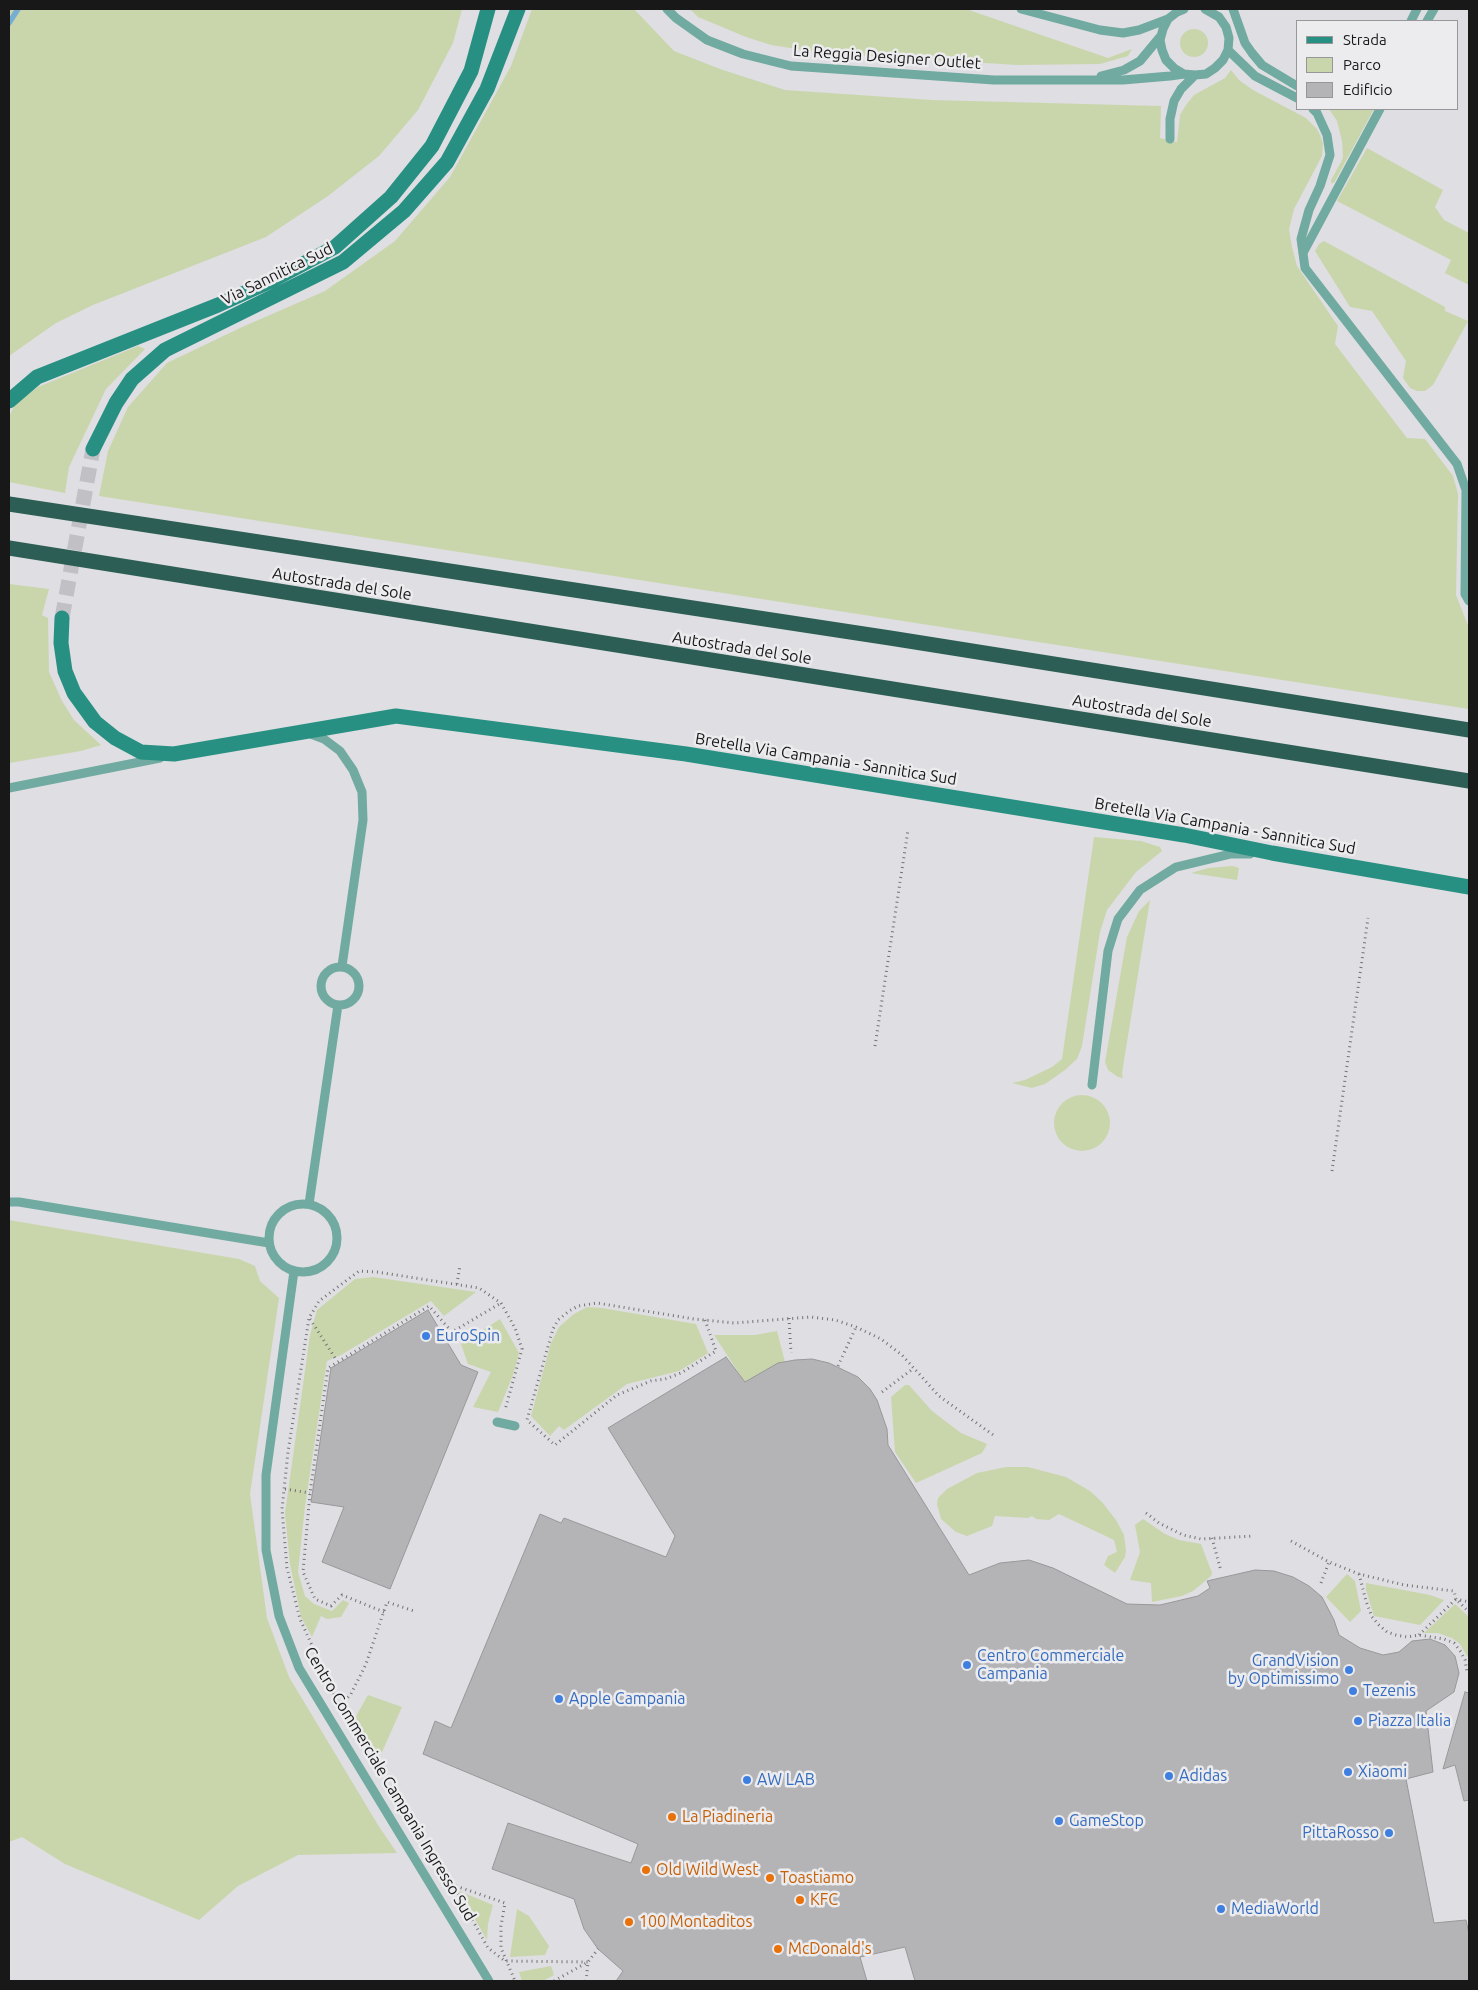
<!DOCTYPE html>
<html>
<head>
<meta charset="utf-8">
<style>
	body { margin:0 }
	#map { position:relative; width:1478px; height:1990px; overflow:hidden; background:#dfdee2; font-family:Ubuntu,sans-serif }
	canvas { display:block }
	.frame { position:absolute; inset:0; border:10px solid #181819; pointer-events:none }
	.legend { position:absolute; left:1296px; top:20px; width:162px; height:90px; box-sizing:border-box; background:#ececef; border:1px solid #979799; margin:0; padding:6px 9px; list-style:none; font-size:15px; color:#181819 }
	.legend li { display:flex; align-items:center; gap:10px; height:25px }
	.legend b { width:25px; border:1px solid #979799 }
</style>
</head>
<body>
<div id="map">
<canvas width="1478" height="1990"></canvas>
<div class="frame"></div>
<ul class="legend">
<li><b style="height:6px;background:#279083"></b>Strada</li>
<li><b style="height:14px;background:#c9d6ac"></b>Parco</li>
<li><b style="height:14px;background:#b4b4b7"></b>Edificio</li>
</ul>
</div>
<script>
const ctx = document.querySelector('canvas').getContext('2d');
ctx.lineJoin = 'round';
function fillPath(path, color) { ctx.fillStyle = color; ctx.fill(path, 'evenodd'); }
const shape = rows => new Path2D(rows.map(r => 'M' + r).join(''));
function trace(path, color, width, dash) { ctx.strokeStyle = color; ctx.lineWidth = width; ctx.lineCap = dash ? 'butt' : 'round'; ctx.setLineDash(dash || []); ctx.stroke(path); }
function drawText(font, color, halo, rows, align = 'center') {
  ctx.font = font + ' Ubuntu,sans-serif'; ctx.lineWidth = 5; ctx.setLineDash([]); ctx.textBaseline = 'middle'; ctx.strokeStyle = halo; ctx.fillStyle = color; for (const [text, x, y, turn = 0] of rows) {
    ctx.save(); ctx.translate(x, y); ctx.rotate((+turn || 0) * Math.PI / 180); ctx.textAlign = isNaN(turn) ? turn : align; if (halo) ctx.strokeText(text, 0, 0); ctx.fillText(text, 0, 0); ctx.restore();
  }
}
fillPath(shape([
	[9,9,462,9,453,43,418,110,379,156,328,196,266,237,93,305,56,323,9,356],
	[532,9,634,9,674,51,720,69,785,90,932,100,1161,106,1160,138,1177,142,1180,115,1186,105,1194,95,1225,78,1231,70,1239,80,1253,90,1306,118,1317,129,1320,135,1323,144,1322,156,1294,209,1289,229,1292,247,1297,266,1338,326,1335,344,1407,438,1425,439,1453,476,1458,494,1456,595,1469,628,1469,709,99,496,108,451,128,407,167,363,240,328,325,291,395,241,450,177,511,66],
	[690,9,966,9,1108,58,1132,49,1128,56,1100,64,1017,65,823,53,771,45,746,37,698,17],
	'1180 43a14 14 0 1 1 28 0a14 14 0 1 1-28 0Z',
	[1329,109,1374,109,1334,183,1331,183,1331,180,1341,162,1343,157,1342,141,1337,121],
	[1367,148,1443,190,1435,207,1444,220,1469,233,1469,285,1445,273,1451,260,1337,201],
	[1324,241,1445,307,1445,311,1468,321,1433,385,1425,391,1417,391,1410,388,1403,378,1406,361,1372,311,1350,307,1315,251,1319,244],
	[138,346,145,349,106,389,69,467,65,493,9,482,9,417,15,404,38,387],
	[9,584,49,589,42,615,48,618,49,672,62,701,74,720,101,745,81,751,9,763],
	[1094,837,1141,841,1160,847,1162,851,1136,872,1107,910,1100,932,1082,1046,1077,1059,1065,1070,1045,1084,1032,1088,1012,1083,1025,1080,1052,1067,1062,1059],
	[1233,866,1239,868,1237,880,1191,873,1208,868],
	[1150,900,1122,1073,1123,1078,1118,1077,1108,1070,1105,1062,1127,937,1139,911],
	'1054 1123a28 28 0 1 1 56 0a28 28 0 1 1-56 0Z',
	[9,1220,239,1259,255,1266,260,1281,279,1298,250,1494,267,1618,289,1677,378,1825,397,1853,298,1855,238,1886,199,1920,65,1864,22,1837,9,1842],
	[373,1277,476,1292,444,1316,431,1301,341,1355,327,1361,305,1506,298,1572,305,1596,314,1604,332,1611,343,1600,349,1603,341,1617,327,1619,321,1616,312,1637,301,1617,290,1564,285,1513,310,1335,317,1310,355,1279],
	[587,1307,602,1308,696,1324,708,1353,679,1371,627,1384,564,1430,559,1426,550,1436,531,1416,551,1343,559,1327,574,1314],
	[500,1319,519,1353,513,1375,498,1412,473,1407,491,1372,468,1364,461,1344],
	[777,1331,785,1362,778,1363,746,1384,714,1335,755,1335],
	[905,1385,909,1385,932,1411,961,1433,987,1444,982,1453,916,1483,895,1452,891,1397],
	[1006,1467,1028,1467,1066,1477,1090,1491,1102,1502,1116,1520,1124,1535,1126,1550,1125,1557,1115,1573,1104,1565,1108,1556,1117,1552,1114,1540,1059,1514,1049,1520,1036,1519,1032,1516,1028,1518,995,1516,992,1526,967,1536,956,1532,941,1519,937,1504,938,1498,947,1489,977,1473],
	[1143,1519,1165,1534,1179,1540,1201,1544,1212,1573,1211,1576,1193,1591,1182,1596,1152,1602,1151,1583,1130,1580,1140,1552,1135,1525],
	[1347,1574,1355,1581,1361,1611,1350,1622,1326,1597],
	[1366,1583,1430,1595,1444,1600,1420,1625,1374,1616,1366,1590],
	[1455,1604,1469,1617,1469,1655,1467,1656,1460,1644,1452,1638,1438,1633,1424,1633],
	[368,1695,402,1707,382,1752,375,1752,355,1718],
	[459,1891,493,1905,488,1924,487,1940],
	[517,1909,529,1916,549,1946,545,1955,510,1957],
	[551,1966,554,1975,543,1981,522,1981,519,1972]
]), '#c9d6ac');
trace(shape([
	[9,23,18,9]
]), '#76aed2', 5.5);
const building = shape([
	[428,1310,461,1365,478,1372,390,1589,322,1562,344,1507,311,1502,331,1368,428,1310],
	[726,1357,745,1382,778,1363,795,1360,812,1359,829,1363,858,1377,870,1389,877,1400,887,1429,888,1445,969,1575,1000,1563,1029,1560,1053,1568,1127,1604,1160,1605,1198,1596,1210,1588,1207,1581,1255,1570,1274,1571,1293,1577,1309,1586,1322,1597,1334,1620,1339,1635,1360,1648,1383,1655,1399,1652,1412,1641,1430,1639,1445,1645,1455,1656,1459,1673,1454,1692,1426,1711,1433,1772,1406,1779,1434,1923,1466,1920,1469,1934,1469,1981,915,1981,905,1947,860,1957,867,1981,616,1981,623,1971,598,1949,584,1929,574,1899,492,1869,508,1823,631,1863,638,1844,423,1754,435,1721,451,1728,540,1514,561,1523,564,1518,666,1557,675,1536,608,1428,726,1357],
	[1465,1692,1469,1693,1469,1800,1464,1801,1455,1765,1443,1769,1465,1692]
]);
fillPath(building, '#b4b4b7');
trace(building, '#98979a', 1);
trace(shape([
	[62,618,93,449]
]), '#c1c0c4', 15, [15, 8]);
trace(shape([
	[875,1046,908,830],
	[1332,1171,1368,918],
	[457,1284,460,1265],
	[789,1318,791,1353],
	[310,1319,337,1361],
	[705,1320,716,1351,681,1373,665,1379,651,1381,617,1395,555,1445,527,1420,553,1329,558,1320,569,1311,578,1306,597,1303,694,1319,734,1323,811,1317,835,1320,856,1327,881,1339,902,1355,939,1396,996,1437],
	[838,1366,856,1327],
	[882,1392,914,1368],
	[285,1489,310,1493],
	[1146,1513,1159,1523,1183,1535,1201,1539,1254,1536],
	[1212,1538,1221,1571],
	[1291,1541,1329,1562,1359,1574,1404,1585,1454,1591,1456,1599,1469,1602],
	[1359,1574,1366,1601,1372,1617,1379,1625,1387,1632,1396,1635,1407,1637,1419,1635,1444,1639,1454,1643,1461,1652,1465,1660,1467,1672,1469,1672],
	[1321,1583,1329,1562],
	[384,1612,342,1595,331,1606,315,1599,303,1572,310,1493,328,1368,429,1306,452,1332,501,1303],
	[1419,1635,1456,1599,1469,1612],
	[341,1705,351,1694,366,1664,387,1602,414,1611],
	[375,1757,334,1694,300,1619,287,1568,282,1509,288,1452,309,1318,319,1301,359,1271,377,1272,479,1288,501,1303,515,1328,522,1349,505,1410],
	[391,1786,445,1874,453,1885,505,1903,501,1926,501,1948,515,1981],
	[453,1885,488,1948,505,1961,588,1962],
	[554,1981,588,1962,598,1949],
	[586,1981,588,1962]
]), '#737275', 3, [1, 4]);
trace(shape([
	[667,9,676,18,707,40,743,54,791,66,994,80,1123,80,1170,76,1184,74],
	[1021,9,1100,30,1123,33,1139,30,1168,19],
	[1184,9,1177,12,1168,19,1163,29,1160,40,1162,50,1166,60,1174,68,1184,74,1195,75,1206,74,1215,68,1223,60,1228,50,1229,38,1226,27,1219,17,1205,9],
	[1233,9,1245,43,1252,53,1262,65,1297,86],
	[1411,21,1417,9],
	[1427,21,1434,9],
	[1228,50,1255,76,1297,98],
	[1101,76,1124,70,1140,61,1160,37],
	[1313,109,1317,113,1327,135,1330,155,1320,186,1309,210,1301,239,1305,268,1457,464,1466,490,1465,594,1469,601],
	[1170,139,1170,119,1174,101,1181,89,1195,75],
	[1303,253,1380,109],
	[308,733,324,739,340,751,353,770,362,792,363,820,342,966],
	[9,788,160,758],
	'321 986a19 19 0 1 1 38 0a19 19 0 1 1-38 0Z',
	[1092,1085,1108,951,1118,919,1140,890,1176,867,1230,854,1250,854],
	[9,1202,19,1202,269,1243],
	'269 1238a34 34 0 1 1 68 0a34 34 0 1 1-68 0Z',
	[309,1204,338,1005],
	[294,1271,266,1475,266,1550,279,1616,299,1668,489,1981],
	[497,1422,515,1426]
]), '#70aaa1', 9);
trace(shape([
	[9,401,37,377,218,305,273,280,335,247,391,197,432,146,471,71,488,9],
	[93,449,116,403,132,379,165,350,343,262,404,211,447,162,487,89,518,9],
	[62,618,61,643,65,671,74,693,95,722,115,738,141,752,174,754,396,716,686,754,1184,835,1272,853,1469,887]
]), '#279083', 15);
trace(shape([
	[9,504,890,638,1469,730],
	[9,548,1469,781]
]), '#2c5e56', 15);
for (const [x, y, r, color] of [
	[426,1336,5,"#3f7fe0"],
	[967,1665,5,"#3f7fe0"],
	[1349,1670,5,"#3f7fe0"],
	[1353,1691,5,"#3f7fe0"],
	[559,1699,5,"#3f7fe0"],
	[1358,1721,5,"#3f7fe0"],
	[1348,1772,5,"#3f7fe0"],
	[1169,1776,5,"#3f7fe0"],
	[747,1780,5,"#3f7fe0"],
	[672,1817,5,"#e8710a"],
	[1059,1821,5,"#3f7fe0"],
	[1389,1833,5,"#3f7fe0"],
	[646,1870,5,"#e8710a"],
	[770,1878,5,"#e8710a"],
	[800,1900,5,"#e8710a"],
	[1221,1909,5,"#3f7fe0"],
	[629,1922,5,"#e8710a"],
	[778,1949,5,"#e8710a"]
]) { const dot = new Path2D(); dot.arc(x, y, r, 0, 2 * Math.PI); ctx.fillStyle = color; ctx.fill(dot); trace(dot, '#ececef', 2); }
drawText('16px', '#181819', '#ececef', [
	["La Reggia Designer Outlet",887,57,4],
	["Via Sannitica Sud",277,274,-26],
	["Autostrada del Sole",342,584,9],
	["Autostrada del Sole",742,648,9],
	["Autostrada del Sole",1142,711,9],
	["Bretella Via Campania - Sannitica Sud",826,759,9],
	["Bretella Via Campania - Sannitica Sud",1225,826,10],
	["Centro Commerciale Campania Ingresso Sud",390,1784,59]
]);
drawText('16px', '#366cbe', '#ececef', [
	["EuroSpin",436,1336],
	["Centro Commerciale",977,1656],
	["Campania",977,1674],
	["GrandVision",1339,1661,"right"],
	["by Optimissimo",1339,1679,"right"],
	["Tezenis",1363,1691],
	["Apple Campania",569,1699],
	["Piazza Italia",1368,1721],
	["Xiaomi",1358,1772],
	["Adidas",1179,1776],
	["AW LAB",757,1780],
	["GameStop",1069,1821],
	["PittaRosso",1379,1833,"right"],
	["MediaWorld",1231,1909]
], 'left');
drawText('16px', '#c56008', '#ececef', [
	["La Piadineria",682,1817],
	["Old Wild West",656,1870],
	["Toastiamo",780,1878],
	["KFC",810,1900],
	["100 Montaditos",639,1922],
	["McDonald's",788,1949]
], 'left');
</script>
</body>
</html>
